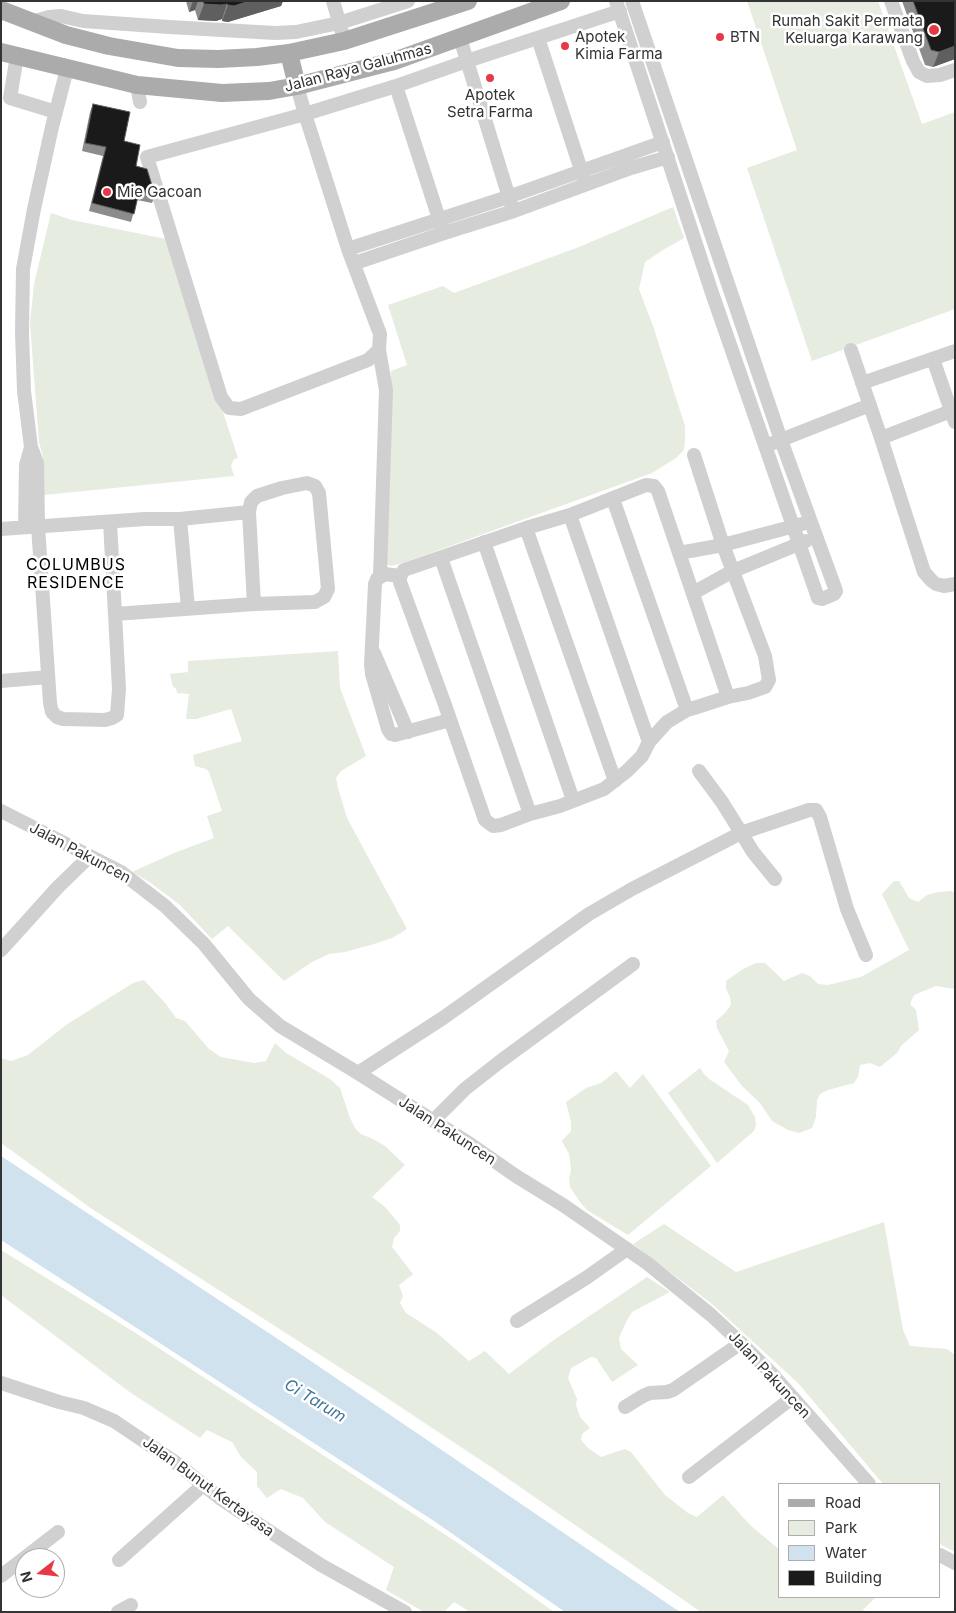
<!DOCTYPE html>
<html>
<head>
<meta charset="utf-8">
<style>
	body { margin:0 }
	#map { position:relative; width:956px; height:1613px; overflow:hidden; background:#fff; font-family:Inter,sans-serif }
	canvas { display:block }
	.frame { position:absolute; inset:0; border:2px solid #333; pointer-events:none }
	.legend { position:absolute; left:778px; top:1483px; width:162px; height:115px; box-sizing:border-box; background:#fff; border:1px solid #adadad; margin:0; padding:6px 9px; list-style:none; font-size:15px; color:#333 }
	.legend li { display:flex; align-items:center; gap:10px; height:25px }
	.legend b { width:25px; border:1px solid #adadad }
	.north { position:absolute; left:15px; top:1548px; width:50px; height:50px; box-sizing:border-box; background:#fff; border:1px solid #adadad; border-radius:50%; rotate:254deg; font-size:14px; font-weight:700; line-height:20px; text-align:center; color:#333 }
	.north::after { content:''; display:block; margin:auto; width:18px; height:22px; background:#e63946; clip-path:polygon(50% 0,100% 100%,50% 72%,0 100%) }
</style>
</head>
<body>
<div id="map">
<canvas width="956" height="1613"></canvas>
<div class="frame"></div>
<ul class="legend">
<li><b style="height:6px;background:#ababab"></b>Road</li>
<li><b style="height:14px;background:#e6ecdf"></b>Park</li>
<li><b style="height:14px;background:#cfe2ee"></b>Water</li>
<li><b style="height:14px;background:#1a1a1a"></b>Building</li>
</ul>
<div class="north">N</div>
</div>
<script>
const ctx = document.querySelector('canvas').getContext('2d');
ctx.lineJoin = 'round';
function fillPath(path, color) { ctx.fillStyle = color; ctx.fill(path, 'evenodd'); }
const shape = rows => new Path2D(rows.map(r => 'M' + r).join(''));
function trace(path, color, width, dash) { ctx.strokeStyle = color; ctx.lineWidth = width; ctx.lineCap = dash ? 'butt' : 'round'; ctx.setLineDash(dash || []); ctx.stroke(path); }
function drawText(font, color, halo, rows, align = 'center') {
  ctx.font = font + ' Inter,sans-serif'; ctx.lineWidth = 5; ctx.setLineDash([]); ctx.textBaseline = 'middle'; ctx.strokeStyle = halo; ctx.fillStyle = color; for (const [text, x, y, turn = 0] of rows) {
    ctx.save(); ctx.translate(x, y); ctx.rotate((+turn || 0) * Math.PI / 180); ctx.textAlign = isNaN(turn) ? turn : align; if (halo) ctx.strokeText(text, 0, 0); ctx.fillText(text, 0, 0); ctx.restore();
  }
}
fillPath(shape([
	[747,1,878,1,922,124,955,112,955,309,812,361,747,168,797,150],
	[673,207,684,238,663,250,645,262,639,289,653,326,685,426,685,440,684,450,676,458,652,473,403,563,391,566,387,564,391,371,407,365,388,305,443,286,454,293,579,247],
	[51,213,72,220,166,239,215,397,223,412,238,458,234,459,231,466,234,476,44,495,43,457,39,442,30,323,34,284],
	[338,651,340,688,366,756,341,771,336,778,338,788,347,818,407,929,392,938,374,944,345,952,329,954,312,962,284,981,228,926,212,939,180,905,151,883,132,872,174,853,214,838,207,816,222,811,209,772,206,769,195,766,193,755,242,741,231,709,196,719,186,719,189,694,177,693,176,688,173,687,170,674,188,672,188,661],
	[894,881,899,881,909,898,918,902,927,895,938,892,952,891,955,893,955,989,936,986,914,995,910,1004,916,1010,919,1030,901,1046,897,1053,880,1067,870,1063,860,1065,858,1077,854,1083,828,1090,820,1094,817,1100,816,1117,812,1128,799,1133,788,1130,772,1121,760,1103,742,1086,724,1062,729,1051,717,1028,716,1021,725,1013,731,1005,730,997,726,989,726,981,743,969,756,963,765,963,784,981,802,973,810,976,818,984,828,985,861,977,909,950,882,894],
	[144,980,166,1004,176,1018,185,1021,209,1049,221,1057,254,1063,266,1061,275,1043,286,1053,330,1079,340,1088,350,1118,355,1128,361,1134,373,1139,385,1146,405,1165,372,1197,385,1207,400,1225,400,1231,394,1238,392,1247,413,1274,399,1285,403,1296,400,1303,406,1313,437,1333,469,1361,485,1351,509,1374,551,1342,647,1277,670,1292,632,1312,627,1320,619,1338,621,1349,638,1365,612,1382,596,1358,591,1357,571,1368,568,1378,577,1399,576,1405,580,1417,590,1428,582,1434,581,1440,588,1448,601,1457,625,1449,631,1452,665,1495,688,1513,697,1517,723,1495,750,1525,780,1550,780,1597,876,1597,863,1610,864,1612,701,1612,494,1469,378,1392,92,1209,1,1143,1,1058,11,1061,28,1055,66,1025,133,983],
	[700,1068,704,1074,709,1079,748,1105,755,1117,756,1125,754,1131,717,1163,668,1093],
	[616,1071,630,1088,643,1074,711,1166,628,1235,587,1210,580,1202,570,1187,569,1178,571,1171,570,1160,569,1154,562,1141,571,1131,571,1122,566,1102,586,1088,601,1083],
	[884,1222,903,1330,910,1346,947,1349,955,1355,955,1552,943,1546,940,1543,940,1484,883,1484,798,1383,712,1304,633,1244,664,1224,736,1272],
	[1,1250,134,1332,458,1543,554,1612,470,1612,454,1602,444,1612,424,1612,386,1590,394,1567,325,1522,303,1498,281,1489,267,1498,257,1486,257,1472,241,1457,232,1442,207,1430,200,1438,131,1393,1,1295]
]), '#e6ecdf');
fillPath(shape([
	[1,1156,302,1355,680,1612,565,1612,434,1521,1,1240]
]), '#cfe2ee');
trace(shape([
	[333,1,342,32],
	[616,1,712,293,817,595,818,598,822,599,834,594,836,591,835,588,781,440,632,1],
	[891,1,913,61,919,72,927,76,940,75,955,70],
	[35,21,49,17,61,16,83,21,169,27,275,33,296,32,339,23,408,1],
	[460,38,511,204],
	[538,38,584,179],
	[17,56,10,98,56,112],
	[67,69,52,127,34,209,23,269,22,332,24,391,31,447,37,463,38,526,50,703,52,712,57,717,63,719,105,720,112,718,117,715,119,689,115,614],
	[137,85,140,102],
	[297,86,305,114,348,249,380,334,379,350,368,360,241,409,229,408,221,397,147,157,305,114,396,86,467,61,620,11],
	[396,86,442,228],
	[348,249,508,197,663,142],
	[355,263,444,233,514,211,631,168,668,157],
	[379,350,386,390,380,576],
	[851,350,881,438,924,572,932,581,936,584,944,586,955,584],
	[933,359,955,422],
	[862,383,955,351],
	[881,438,951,411],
	[773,443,870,405],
	[694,455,723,545,765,656,769,680,765,687,748,693,728,697,697,707,687,710,667,722,649,742,642,756,627,771,604,789,560,806,530,814,501,825,493,826,485,820,445,705,400,582,400,576,404,570,526,528,570,515,646,485,654,486,658,491,728,697],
	[613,499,687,710],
	[570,515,649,742],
	[180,519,188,608],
	[110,522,115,614,254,604,315,602,324,597,328,589,319,493,315,486,307,483,282,488,257,496,251,502,249,512,254,604],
	[25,527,26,465,31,447],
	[526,528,615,781],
	[1,529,145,519,180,519,249,512],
	[484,542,573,800],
	[679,553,723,545,802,524],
	[441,558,530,814],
	[400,576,385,574,377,579,375,584,371,665,372,674,388,729,391,734,395,735,450,720],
	[693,593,733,571,806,541],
	[374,653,408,732],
	[1,681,48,677],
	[699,771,722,802,753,852,775,879],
	[1,811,121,872,165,906,204,944,249,999,280,1026,358,1073,470,1144,516,1176,563,1205,647,1263,711,1315,741,1343,771,1373,869,1484],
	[1,950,58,887,90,856],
	[358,1073,443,1018,589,914,632,889,741,833,809,810,816,810,820,817,847,909,866,955],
	[433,1121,465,1089,502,1060,633,964],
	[517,1321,586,1278,627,1249],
	[1,1383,59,1402,84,1408,114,1421,175,1462,221,1499,278,1537,321,1565,405,1612],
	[625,1407,643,1396,650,1393,667,1392,673,1390,741,1343],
	[689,1477,792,1398],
	[940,1555,955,1563],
	[119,1560,203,1485],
	[1,1576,58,1532],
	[118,1612,131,1605]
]), '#d0d0d0', 14);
trace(shape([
	[1,10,66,35,109,46,178,58,218,59,257,57,289,53,344,41,468,1],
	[1,52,137,85,222,93,269,91,297,86,394,61,561,1],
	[289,53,297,86]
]), '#ababab', 18);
fillPath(shape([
	[186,1,283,1,281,6,228,22,222,21,222,19,216,21,198,20,195,10,189,12],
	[902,1,955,1,955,59,933,67,925,65],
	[93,104,124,141,136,166,155,195,152,203,137,200,131,222,89,211,103,156,82,151,90,112]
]), '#8c8c8c');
fillPath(shape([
	[193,1,198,1,195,10,189,12],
	[249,1,283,1,281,6,228,22,222,21,228,5],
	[204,4,227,4,222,19,216,21,198,20],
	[955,46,955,59,933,67,939,52]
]), '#5f5f5f');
const building = shape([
	[203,1,249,1,234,6,228,5,227,4,221,5,204,4,203,1],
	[913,1,955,1,955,46,939,52,931,50,913,1],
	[93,104,130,112,124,141,140,145,136,166,147,169,155,195,139,192,134,214,92,203,106,147,85,143,93,104]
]);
fillPath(building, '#1a1a1a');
trace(building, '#5f5f5f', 1);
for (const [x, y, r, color] of [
	[934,30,6,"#e63946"],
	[720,37,5,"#e63946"],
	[565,46,5,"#e63946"],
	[490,78,5,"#e63946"],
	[107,192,5,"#e63946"]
]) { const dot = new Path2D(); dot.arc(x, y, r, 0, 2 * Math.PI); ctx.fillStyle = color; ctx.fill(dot); trace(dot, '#fff', 2); }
drawText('15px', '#333', '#fff', [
	["Rumah Sakit Permata",923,21,"right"],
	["Keluarga Karawang",923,38,"right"],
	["Apotek",575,37],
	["Kimia Farma",575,54],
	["BTN",730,37],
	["Apotek",490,95,"center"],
	["Setra Farma",490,112,"center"],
	["Mie Gacoan",117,192]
], 'left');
drawText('15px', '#333', '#fff', [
	["Jalan Raya Galuhmas",358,68,-15],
	["Jalan Pakuncen",80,853,28],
	["Jalan Pakuncen",447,1131,33],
	["Jalan Pakuncen",769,1375,47],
	["Jalan Bunut Kertayasa",208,1487,36]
]);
ctx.letterSpacing = '1px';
drawText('16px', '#000', '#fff', [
	["COLUMBUS",76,565],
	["RESIDENCE",76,583]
]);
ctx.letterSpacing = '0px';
drawText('italic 16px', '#3f7597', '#fff', [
	["Ci Tarum",315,1401,31]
]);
</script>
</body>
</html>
